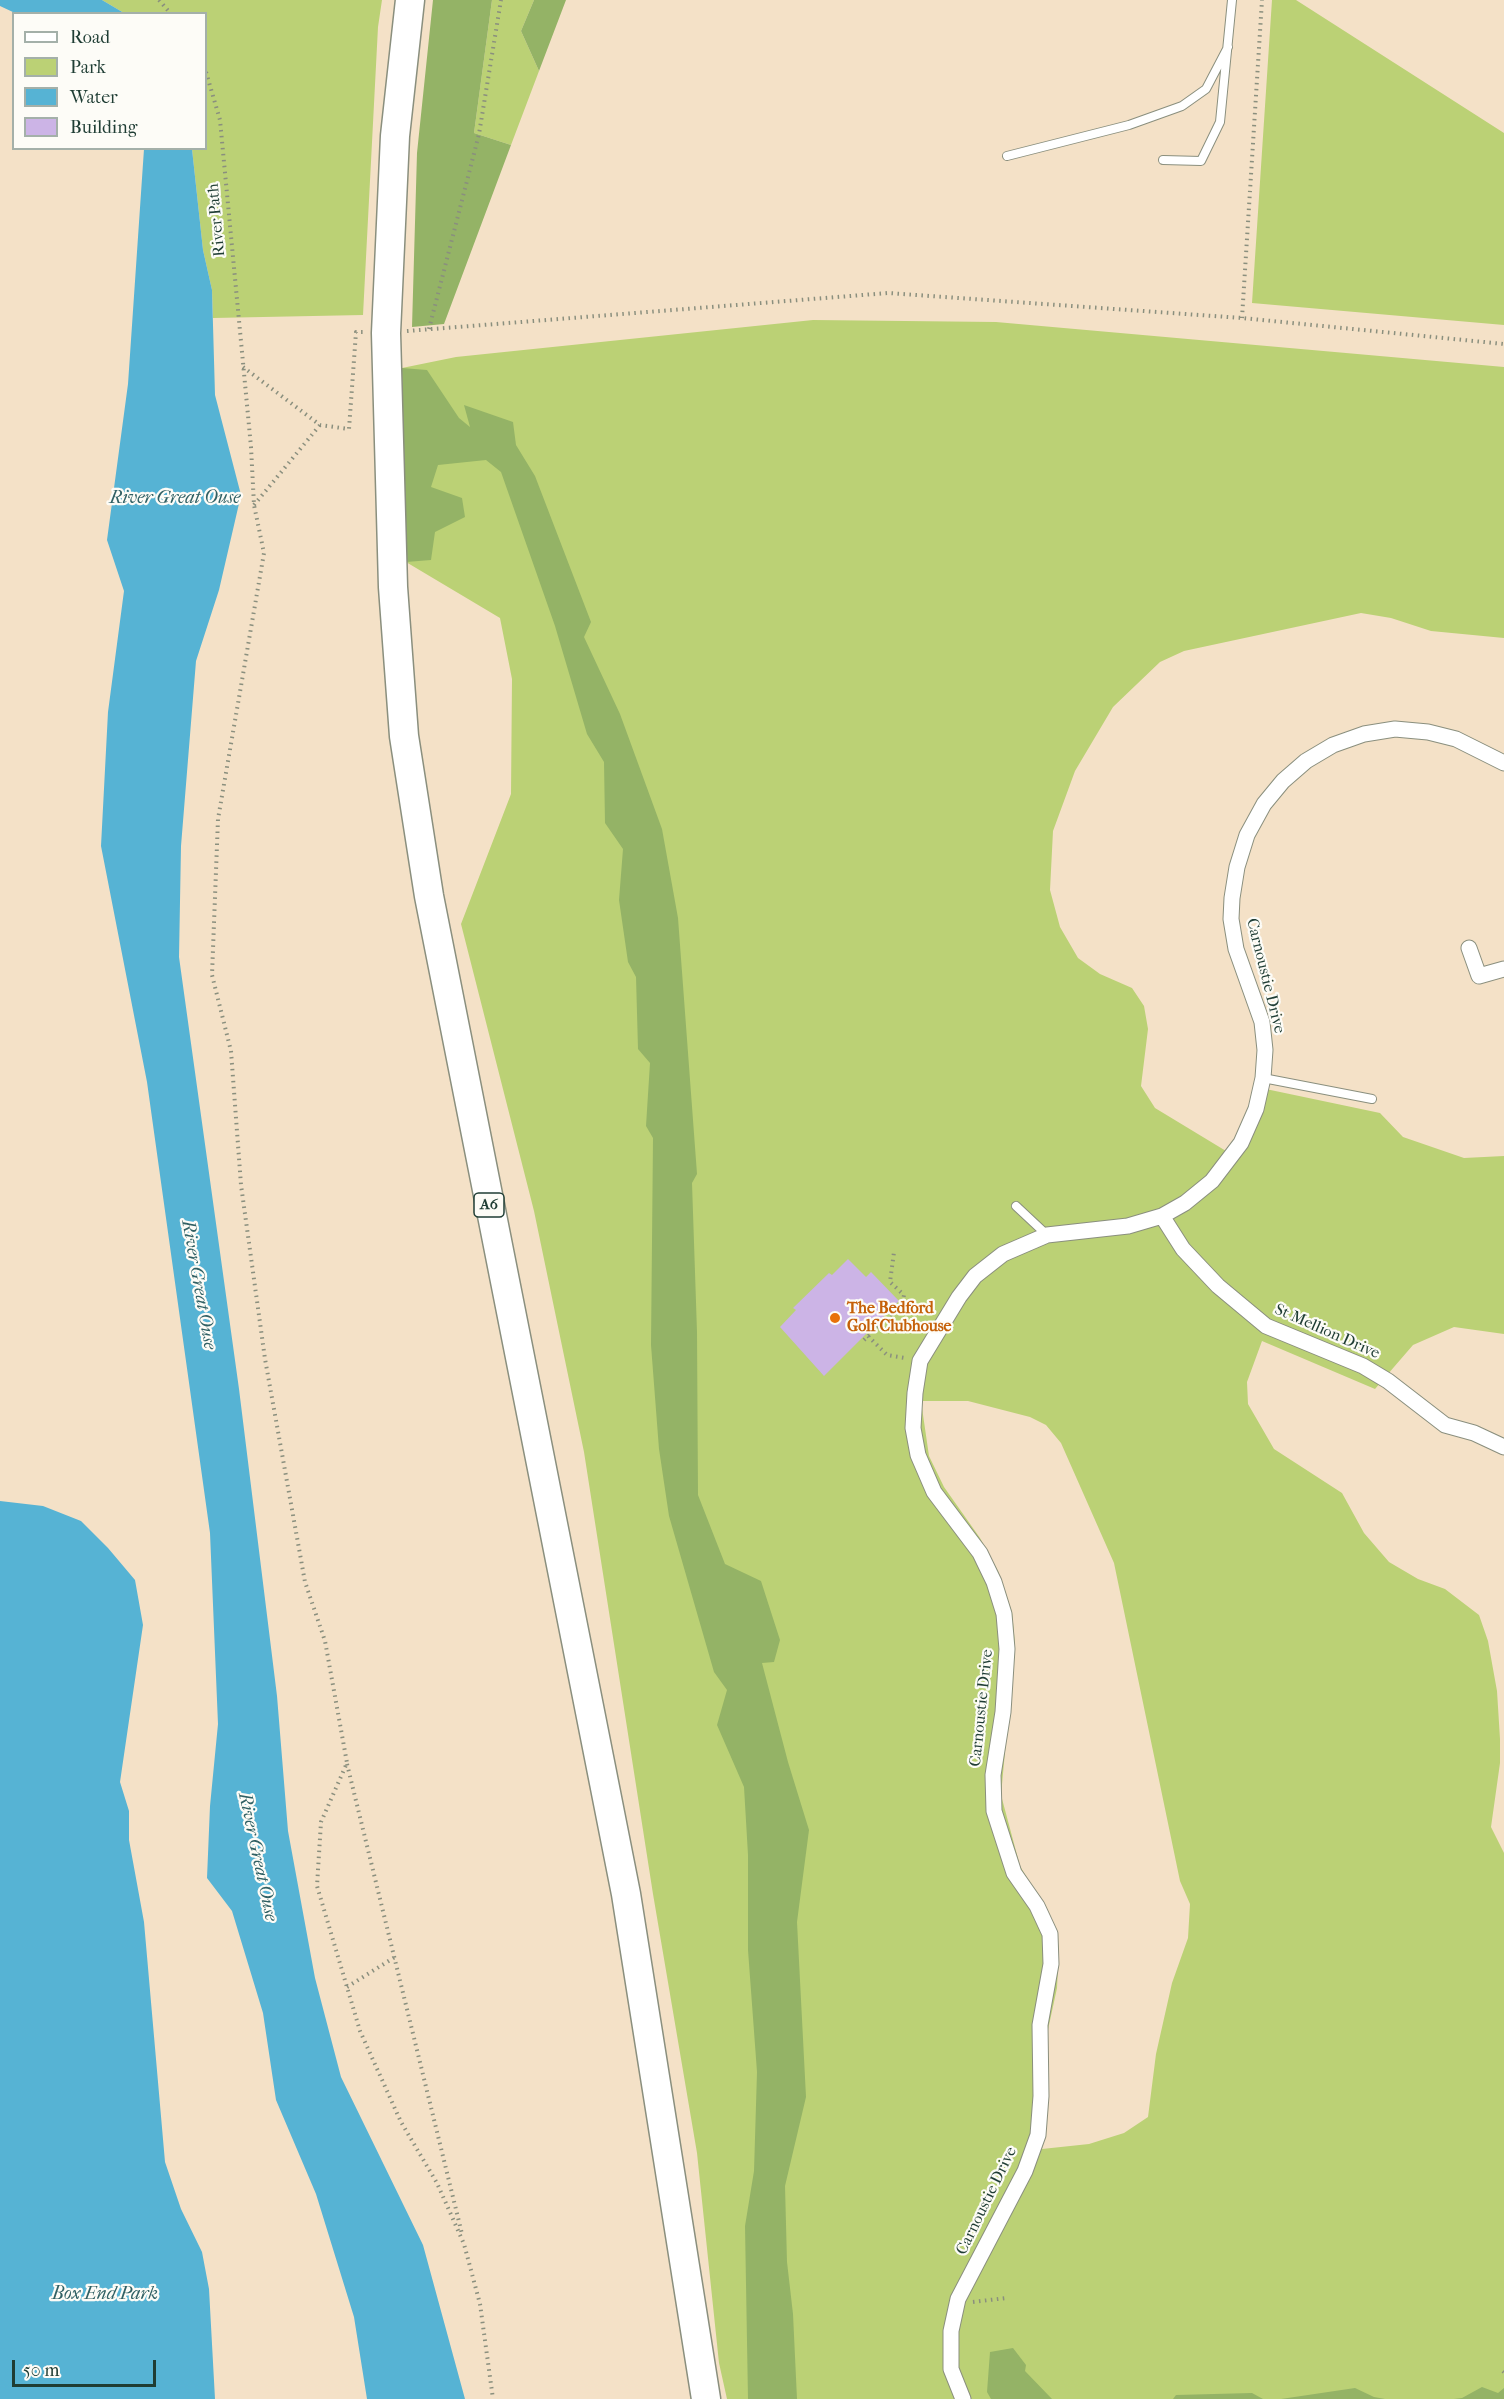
<!DOCTYPE html>
<html>
<head>
<meta charset="utf-8">
<style>
	body { margin:0 }
	#map { position:relative; width:1504px; height:2399px; overflow:hidden; background:#f4e1c7; font-family:"IM FELL French Canon",serif }
	canvas { display:block }
	.legend { position:absolute; left:12px; top:12px; width:195px; height:138px; box-sizing:border-box; background:#fdfcf7; border:2px solid #a4b0a9; margin:0; padding:8px 10px; list-style:none; font-size:18px; color:#1f3d34 }
	.legend li { display:flex; align-items:center; gap:12px; height:30px }
	.legend b { width:30px; border:2px solid #a4b0a9 }
	.scale { position:absolute; left:12px; top:2360px; width:144px; height:27px; box-sizing:border-box; border:3px solid #1f3d34; border-top:0; padding-left:8px; font-size:18px; line-height:21px; white-space:nowrap; color:#1f3d34; -webkit-text-stroke:4px #fdfcf7; paint-order:stroke }
</style>
</head>
<body>
<div id="map">
<canvas width="1504" height="2399"></canvas>
<ul class="legend">
<li><b style="height:8px;background:#fff"></b>Road</li>
<li><b style="height:16px;background:#bbd175"></b>Park</li>
<li><b style="height:16px;background:#56b3d4"></b>Water</li>
<li><b style="height:16px;background:#ccb4e6"></b>Building</li>
</ul>
<div class="scale">50 m</div>
</div>
<script>
const ctx = document.querySelector('canvas').getContext('2d');
ctx.lineJoin = 'round';
function fillPath(path, color) { ctx.fillStyle = color; ctx.fill(path, 'evenodd'); }
const shape = rows => new Path2D(rows.map(r => 'M' + r).join(''));
function trace(path, color, width, dash) { ctx.strokeStyle = color; ctx.lineWidth = width; ctx.lineCap = dash ? 'butt' : 'round'; ctx.setLineDash(dash || []); ctx.stroke(path); }
function drawText(font, color, halo, rows, align = 'center') {
  ctx.font = font + ' "IM FELL French Canon",serif'; ctx.lineWidth = 4.5; ctx.setLineDash([]); ctx.textBaseline = 'middle'; ctx.strokeStyle = halo; ctx.fillStyle = color; for (const [text, x, y, turn = 0] of rows) {
    ctx.save(); ctx.translate(x, y); ctx.rotate((+turn || 0) * Math.PI / 180); ctx.textAlign = isNaN(turn) ? turn : align; if (halo) ctx.strokeText(text, 0, 0); ctx.fillText(text, 0, 0); ctx.restore();
  }
}
fillPath(shape([
	[102,0,382,0,378,27,363,315,213,318,212,290,203,250,192,149,206,148,206,14,124,13],
	[492,0,534,0,521,31,539,71,511,145,474,133],
	[1272,0,1296,0,1504,133,1504,325,1252,303],
	[813,320,996,322,1504,367,1504,638,1431,631,1391,618,1361,613,1184,651,1160,662,1113,707,1075,771,1053,831,1050,890,1060,927,1078,958,1100,974,1132,988,1144,1006,1148,1029,1141,1086,1155,1108,1226,1151,1233,1153,1261,1088,1380,1113,1403,1137,1464,1158,1504,1156,1504,1334,1454,1327,1413,1345,1375,1389,1262,1341,1247,1382,1248,1404,1274,1449,1342,1493,1364,1533,1389,1562,1418,1579,1445,1589,1479,1615,1488,1641,1497,1691,1500,1739,1500,1763,1491,1827,1504,1853,1504,2399,727,2399,719,2363,697,2153,653,1894,584,1452,534,1211,461,924,511,794,512,679,500,618,406,562,402,368,456,357],
	[921,1401,968,1401,1030,1417,1046,1425,1061,1443,1114,1563,1180,1881,1190,1904,1188,1938,1172,1983,1156,2054,1148,2117,1124,2133,1089,2144,1042,2149,1046,2126,1046,2039,1057,1988,1059,1948,1052,1920,1020,1866,1001,1795,1015,1644,1012,1612,998,1571,980,1538,944,1487,929,1456]
]), '#bbd175');
fillPath(shape([
	[433,0,492,0,474,133,511,145,444,324,412,327,417,153],
	[534,0,566,0,539,71,521,31],
	[402,368,427,370,459,418,470,427,464,405,513,422,516,445,535,476,591,622,584,637,620,714,662,829,678,918,697,1174,692,1183,697,1332,698,1495,725,1564,761,1581,780,1640,774,1662,762,1663,788,1762,809,1830,797,1922,806,2097,785,2186,787,2262,793,2314,797,2399,748,2399,745,2226,754,2171,757,2072,748,1950,748,1855,744,1787,717,1725,727,1690,714,1672,669,1516,659,1449,651,1345,653,1138,646,1126,650,1063,638,1049,636,977,628,962,619,900,623,849,605,823,604,762,587,734,555,626,501,472,486,460,438,465,431,487,462,498,465,517,435,532,431,560,406,562],
	[1013,2348,1026,2365,1025,2371,1052,2399,991,2399,987,2392,990,2352],
	[1482,2387,1498,2393,1504,2388,1504,2399,1454,2399,1462,2398],
	[1355,2388,1374,2397,1385,2399,1281,2399],
	[1252,2393,1263,2399,1173,2399,1176,2395]
]), '#94b366');
fillPath(shape([
	[0,0,102,0,124,13,15,13,0,6],
	[144,149,192,149,203,250,212,290,215,395,241,495,219,590,196,661,181,846,179,957,239,1389,277,1696,288,1831,315,1978,341,2077,423,2245,465,2399,367,2399,354,2317,316,2194,276,2100,263,2013,232,1911,207,1878,210,1806,218,1724,210,1533,147,1082,101,846,108,712,124,591,107,540,128,384],
	[0,1501,43,1506,81,1521,108,1548,135,1580,143,1625,120,1782,129,1811,129,1840,144,1922,165,2162,181,2209,202,2252,209,2289,215,2399,0,2399]
]), '#56b3d4');
fillPath(shape([
	[848,1259,866,1277,871,1272,899,1301,824,1376,780,1327,796,1310,793,1308,829,1273,832,1275]
]), '#ccb4e6');
const lane = shape([
	[1007,156,1129,125,1182,106,1206,89,1228,47],
	[1163,160,1201,161,1220,122,1232,0],
	[1263,1078,1372,1099],
	[1016,1206,1047,1235]
]);
const street = shape([
	[1469,948,1479,976,1504,969],
	[1162,1216,1183,1249,1218,1286,1266,1326,1363,1366,1388,1381,1445,1425,1474,1433,1504,1447],
	[963,2399,951,2369,951,2331,958,2299,1025,2171,1038,2135,1041,2096,1040,2025,1051,1964,1050,1934,1037,1906,1014,1873,994,1811,993,1775,1003,1712,1007,1649,1004,1614,994,1582,980,1553,934,1492,918,1455,913,1428,915,1393,920,1361,959,1297,975,1276,1003,1254,1047,1235,1128,1226,1162,1216,1185,1203,1212,1181,1241,1143,1256,1109,1263,1078,1265,1050,1262,1022,1236,949,1231,919,1232,898,1237,867,1247,835,1264,804,1283,781,1306,761,1333,745,1364,734,1395,729,1428,732,1456,739,1504,763]
]);
const highway = shape([
	[410,0,395,136,386,333,393,587,404,736,429,896,626,1894,706,2399]
]);
trace(lane, '#8a8f7e', 10);
trace(street, '#8a8f7e', 17);
trace(highway, '#8a8f7e', 31);
trace(shape([
	[159,0,171,14],
	[206,72,220,120,251,447,254,505,264,553,218,819,212,975,231,1051,241,1185,265,1359,305,1582,325,1641,347,1763,321,1822,317,1886,360,2031,401,2122,437,2183,464,2244,480,2304,493,2399],
	[1242,318,1262,0],
	[429,329,479,134,501,0],
	[407,331,888,293,1242,318,1504,344],
	[243,367,320,425,349,429,356,332,364,332],
	[254,505,320,425],
	[868,1336,887,1355,905,1358],
	[864,1340,902,1305,904,1295,890,1282,894,1252],
	[347,1764,462,2234],
	[347,1987,395,1957],
	[973,2302,1006,2298],
	[1503,2371,1504,2372]
]), '#8a8f7e', 4, [1.5, 4.5]);
trace(lane, '#fff', 8);
trace(street, '#fff', 15);
trace(highway, '#fff', 28);
for (const [x, y, r, color] of [
	[835,1318,6,"#e8710a"]
]) { const dot = new Path2D(); dot.arc(x, y, r, 0, 2 * Math.PI); ctx.fillStyle = color; ctx.fill(dot); trace(dot, '#fdfcf7', 2); }
for (const [x, y, w] of [
	[489,1205,30]
]) { const box = new Path2D(); box.roundRect(x - w / 2, y - 12, w, 24, 4.5); ctx.fillStyle = '#fdfcf7'; ctx.fill(box); trace(box, '#1f3d34', 1.5); }
drawText('bold 15px', '#1f3d34', null, [
	["A6",489,1205]
]);
drawText('16px', '#1f3d34', '#fdfcf7', [
	["River Path",217,220,-95],
	["Carnoustie Drive",1265,976,76],
	["St Mellion Drive",1327,1332,24],
	["Carnoustie Drive",982,1708,-84],
	["Carnoustie Drive",987,2201,-64]
]);
drawText('bold 16px', '#c56008', '#fdfcf7', [
	["The Bedford",847,1309],
	["Golf Clubhouse",847,1327]
], 'left');
drawText('italic 18px', '#306064', '#fdfcf7', [
	["River Great Ouse",175,499],
	["River Great Ouse",198,1285,80],
	["River Great Ouse",257,1857,78],
	["Box End Park",105,2295]
]);
</script>
</body>
</html>
